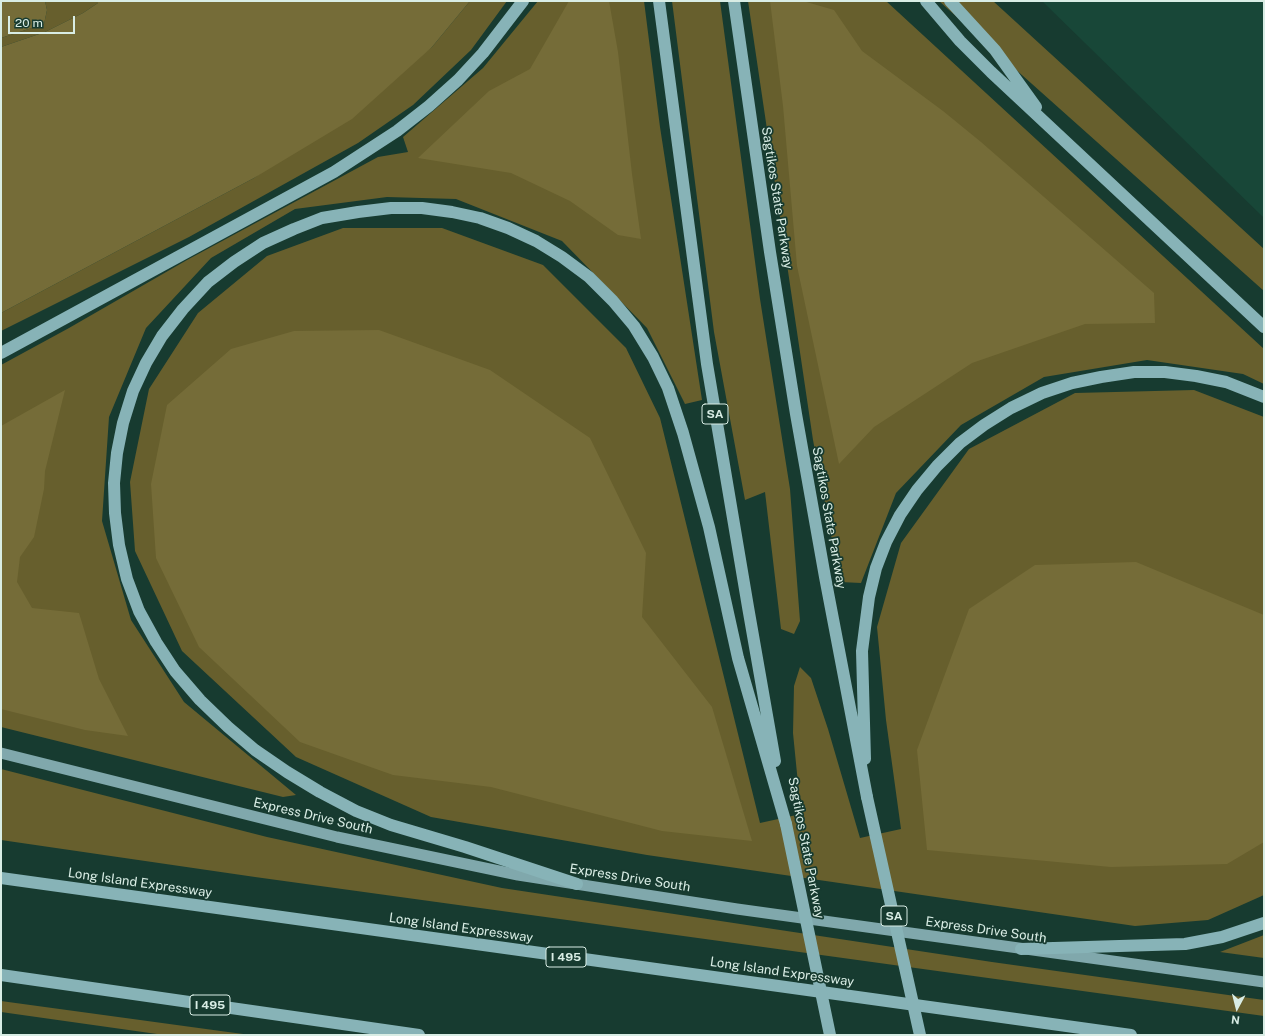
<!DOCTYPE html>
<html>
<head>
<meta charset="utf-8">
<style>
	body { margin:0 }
	#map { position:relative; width:1265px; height:1036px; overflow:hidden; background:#173b30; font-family:"Public Sans",sans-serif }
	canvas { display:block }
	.frame { position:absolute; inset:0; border:2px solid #d9ede5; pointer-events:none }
	.north { position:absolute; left:1217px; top:988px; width:40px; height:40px; -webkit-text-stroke:3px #173b30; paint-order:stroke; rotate:187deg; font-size:11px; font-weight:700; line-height:16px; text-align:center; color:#d9ede5 }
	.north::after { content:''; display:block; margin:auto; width:14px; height:18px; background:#d9ede5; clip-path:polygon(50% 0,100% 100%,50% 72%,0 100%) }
	.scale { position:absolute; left:8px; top:16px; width:67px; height:18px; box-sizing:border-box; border:2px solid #d9ede5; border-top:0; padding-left:5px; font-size:12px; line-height:14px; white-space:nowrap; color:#d9ede5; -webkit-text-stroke:3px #173b30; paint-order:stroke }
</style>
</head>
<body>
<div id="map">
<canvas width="1265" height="1036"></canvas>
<div class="frame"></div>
<div class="north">N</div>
<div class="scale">20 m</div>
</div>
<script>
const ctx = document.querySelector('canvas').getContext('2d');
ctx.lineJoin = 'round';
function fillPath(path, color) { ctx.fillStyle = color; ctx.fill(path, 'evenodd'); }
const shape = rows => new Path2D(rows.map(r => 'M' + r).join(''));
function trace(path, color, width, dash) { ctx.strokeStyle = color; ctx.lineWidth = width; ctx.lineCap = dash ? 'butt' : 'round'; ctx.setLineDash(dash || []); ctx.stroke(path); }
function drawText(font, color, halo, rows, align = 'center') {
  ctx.font = font + ' "Public Sans",sans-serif'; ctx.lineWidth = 3.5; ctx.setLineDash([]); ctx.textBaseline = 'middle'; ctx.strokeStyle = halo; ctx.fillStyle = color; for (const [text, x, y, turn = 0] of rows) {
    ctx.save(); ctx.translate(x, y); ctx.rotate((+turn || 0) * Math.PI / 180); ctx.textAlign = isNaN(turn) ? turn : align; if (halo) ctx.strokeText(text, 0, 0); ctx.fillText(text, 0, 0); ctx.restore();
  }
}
fillPath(shape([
	[1042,1,1264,1,1264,218]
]), '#184738');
fillPath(shape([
	[45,1,98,1,98,3,83,13,45,32,1,47,1,38,44,24,47,10],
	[470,1,507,1,471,50,413,105,358,143,189,237,1,331,1,313,254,178,432,47],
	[538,1,644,1,660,127,702,400,685,404,647,328,562,241,456,199,387,197,295,209,211,258,146,328,109,417,102,521,131,620,184,702,296,795,283,797,1,727,1,365,69,328,187,260,378,157,408,152,403,137,483,68],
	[672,1,720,1,760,299,790,489,800,621,794,634,781,629,765,492,745,500,714,332],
	[748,1,886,1,1264,349,1264,384,1243,374,1147,360,1044,377,961,425,896,493,861,583,840,582,813,440],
	[939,1,993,1,1264,249,1264,291],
	[343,228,442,228,543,265,626,348,660,418,760,823,801,814,793,733,794,686,800,667,811,678,828,729,860,838,901,829,886,720,877,627,901,543,969,449,1075,393,1194,390,1264,417,1264,895,1208,920,1135,926,647,855,431,817,296,757,182,651,135,551,130,482,149,389,198,313,267,256],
	[1,769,267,837,502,888,992,962,1264,1000,1264,1016,255,877,1,840],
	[1264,935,1264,958,1220,952],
	[1,1001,228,1032,251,1035,164,1035,1,1012]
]), '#675f2d');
fillPath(shape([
	[1,1,45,1,47,10,44,24,1,38],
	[98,1,470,1,432,47,352,119,254,178,1,313,1,47,45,32,83,13,98,3],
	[569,1,609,1,618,52,632,174,641,239,618,235,570,201,511,173,418,158,489,91,530,69],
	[770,1,803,1,834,10,862,51,943,111,981,142,1154,293,1155,323,1085,324,972,363,874,427,839,464,797,266,783,106],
	[379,330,490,370,590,438,646,553,642,617,712,707,752,841,662,831,491,787,393,775,300,742,199,647,156,558,151,484,167,405,231,349,294,331],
	[65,390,45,471,44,489,34,537,20,557,17,582,32,608,79,613,99,679,128,736,85,730,1,709,1,426],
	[1136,562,1264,615,1264,842,1227,864,1111,867,927,850,917,750,969,609,1035,565]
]), '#756c38');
trace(shape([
	[1,753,337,837,518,875,737,909,1264,982]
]), '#80a8ac', 11);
trace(shape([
	[659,1,707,364,748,607,775,761],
	[734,1,770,252,796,414,825,577,867,797],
	[926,1,960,41,991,72,1264,327],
	[950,1,995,50,1036,107],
	[1,353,334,172,397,131,429,106,458,80,483,53,523,1],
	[865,759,862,651,869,597,876,568,886,542,900,515,917,490,937,466,960,443,984,425,1011,408,1042,393,1072,383,1101,377,1134,372,1165,372,1196,376,1226,382,1264,397],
	[1,878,1131,1035],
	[577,884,465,847,391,825,356,811,320,792,287,772,255,750,228,727,200,700,175,671,156,642,139,611,127,579,119,545,115,513,114,483,117,453,123,423,133,391,146,363,162,336,183,309,208,282,234,262,263,243,294,229,322,218,358,212,391,208,422,208,452,212,480,218,508,228,536,241,562,257,589,277,613,301,634,326,653,357,668,388,683,433,709,527,738,658,786,824],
	[1021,949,1185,944,1222,937,1264,923],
	[1,975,419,1035]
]), '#87b3b7', 12);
trace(shape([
	[867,797,920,1035],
	[786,824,830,1035]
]), '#87b3b7', 12);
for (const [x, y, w] of [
	[715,414,26],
	[894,916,26],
	[566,957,40],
	[210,1005,40]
]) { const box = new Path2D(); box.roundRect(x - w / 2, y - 10, w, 20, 3); ctx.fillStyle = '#173b30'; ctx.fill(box); trace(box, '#d9ede5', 1); }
drawText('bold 12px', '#d9ede5', null, [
	["SA",715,414],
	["SA",894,916],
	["I 495",566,957],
	["I 495",210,1005]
]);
drawText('13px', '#d9ede5', '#173b30', [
	["Sagtikos State Parkway",777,198,81],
	["Sagtikos State Parkway",829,518,80],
	["Express Drive South",313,816,13],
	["Sagtikos State Parkway",806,848,79],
	["Express Drive South",630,878,9],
	["Long Island Expressway",140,883,8],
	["Long Island Expressway",461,928,8],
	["Express Drive South",986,930,8],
	["Long Island Expressway",782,972,8]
]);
</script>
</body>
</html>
